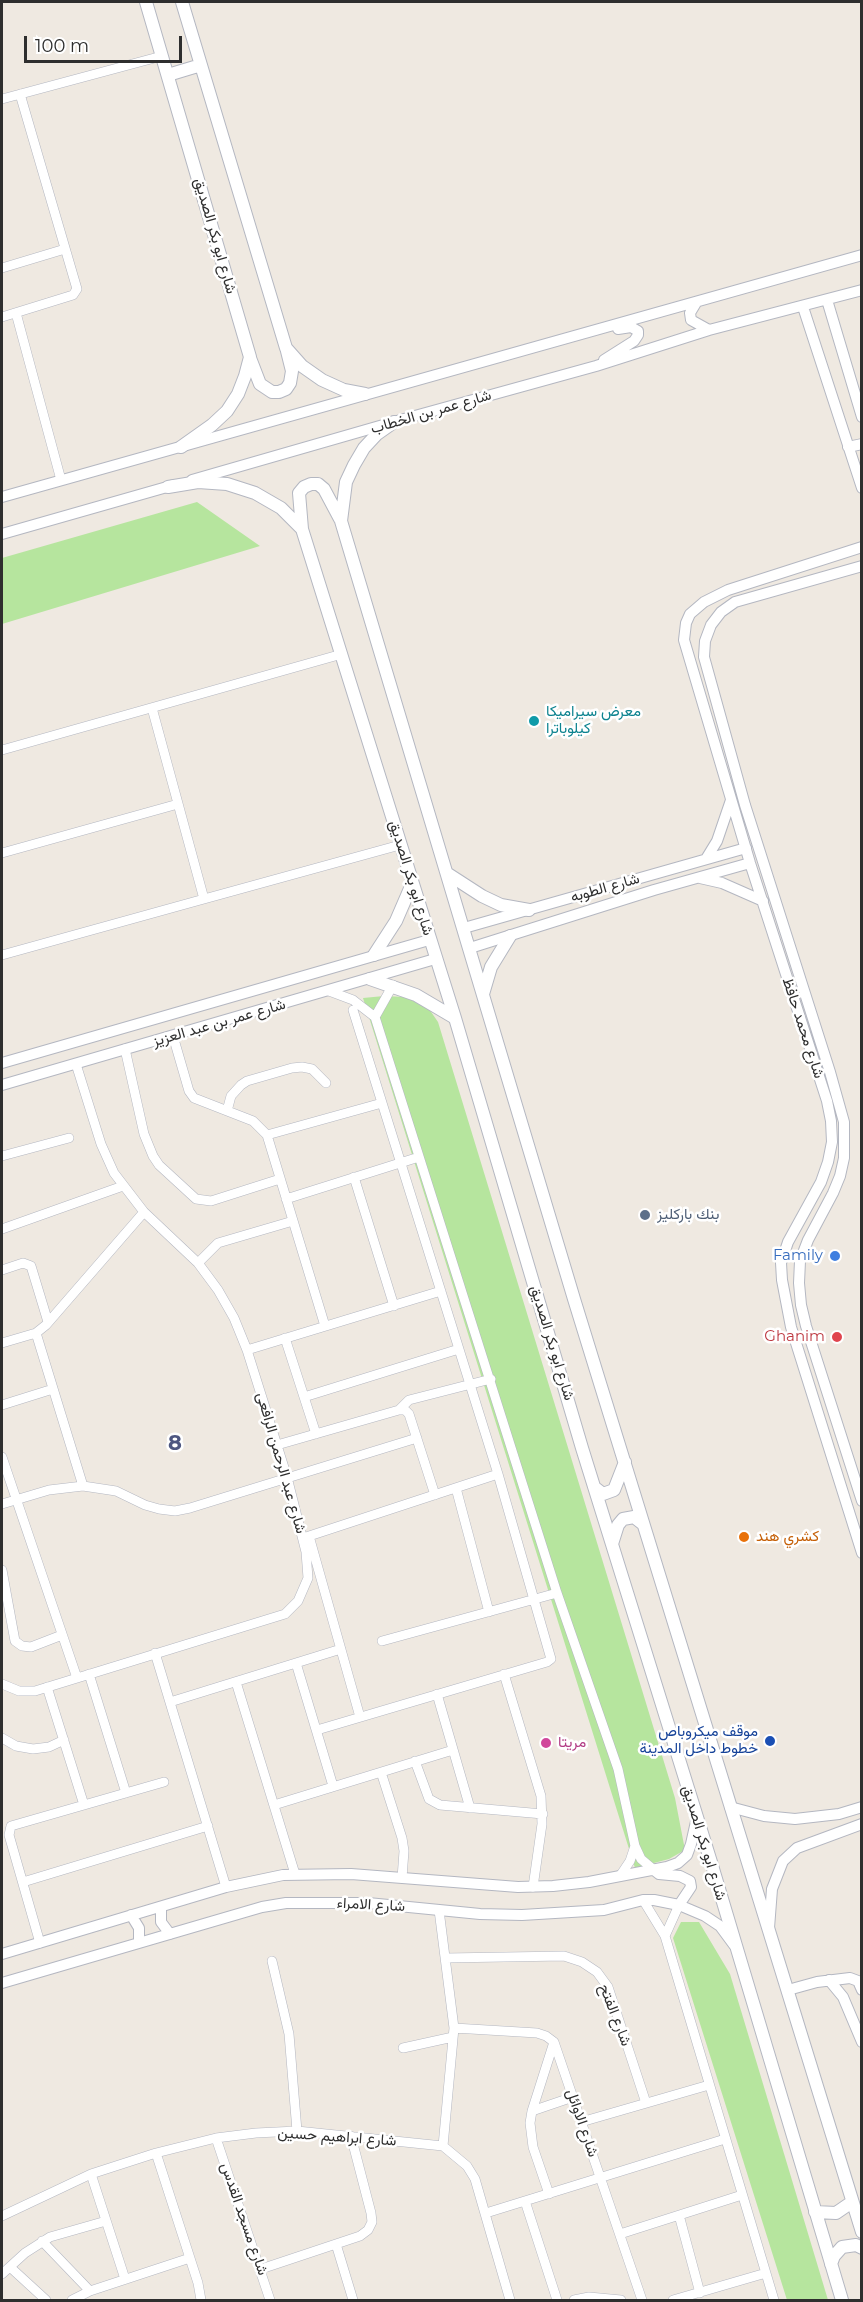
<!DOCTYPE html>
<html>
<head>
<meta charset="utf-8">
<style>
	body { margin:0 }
	#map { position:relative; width:863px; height:2302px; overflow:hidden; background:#efe9e1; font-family:Montserrat,sans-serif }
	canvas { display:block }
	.frame { position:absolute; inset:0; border:3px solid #2e2e2e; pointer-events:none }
	.scale { position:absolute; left:24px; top:36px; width:158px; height:27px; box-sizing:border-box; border:3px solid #2e2e2e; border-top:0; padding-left:8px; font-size:18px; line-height:21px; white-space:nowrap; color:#2e2e2e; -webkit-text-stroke:4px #fff; paint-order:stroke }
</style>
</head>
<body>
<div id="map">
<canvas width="863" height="2302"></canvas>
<div class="frame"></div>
<div class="scale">100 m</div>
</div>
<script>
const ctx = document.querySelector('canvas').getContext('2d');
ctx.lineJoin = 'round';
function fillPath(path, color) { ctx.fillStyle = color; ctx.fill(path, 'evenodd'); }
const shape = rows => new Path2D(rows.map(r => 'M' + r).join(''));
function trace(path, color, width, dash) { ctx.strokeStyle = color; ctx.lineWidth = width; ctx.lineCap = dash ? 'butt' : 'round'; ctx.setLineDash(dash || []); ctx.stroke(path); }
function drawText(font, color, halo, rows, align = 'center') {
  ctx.font = font + ' Montserrat,Vazirmatn,sans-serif'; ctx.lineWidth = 5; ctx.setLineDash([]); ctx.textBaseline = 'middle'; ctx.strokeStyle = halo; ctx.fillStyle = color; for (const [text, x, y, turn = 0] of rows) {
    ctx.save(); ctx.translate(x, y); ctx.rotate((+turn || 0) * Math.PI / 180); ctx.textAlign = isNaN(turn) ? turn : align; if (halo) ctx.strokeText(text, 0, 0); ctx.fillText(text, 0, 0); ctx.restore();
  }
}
fillPath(shape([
	[197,502,260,546,2,624,2,558],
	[384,996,405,997,427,1006,438,1022,675,1798,685,1850,669,1859,635,1868,363,998],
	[681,1922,699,1922,730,1974,828,2300,787,2300,673,1938]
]), '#b6e59e');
const minor = shape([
	[2,99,162,56],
	[2,268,65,249],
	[16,313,61,480],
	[2,317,73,295,77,289,20,94],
	[152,708,204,899,400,845],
	[2,750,342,654],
	[2,853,178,804],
	[2,955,204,899],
	[329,991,353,1000,375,1017,557,1593,618,1769,635,1846,641,1859,654,1870],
	[375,1017,393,985],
	[173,1036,189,1091,194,1098,253,1121,267,1135,325,1326],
	[125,1049,144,1134,153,1156,159,1165,196,1199,211,1201,280,1179],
	[227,1111,231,1096,241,1085,247,1081,292,1068,302,1067,312,1069,326,1083],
	[267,1135,382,1103],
	[2,1156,69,1138],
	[354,1177,394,1306],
	[286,1199,419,1157],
	[2,1229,123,1186],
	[198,1263,218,1243,293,1221],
	[2,1270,23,1263,31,1266,48,1322],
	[36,1333,83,1486],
	[285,1338,316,1434],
	[2,1343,36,1333,46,1325,144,1212],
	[247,1350,441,1291],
	[304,1397,459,1349],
	[2,1405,53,1389],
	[399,1410,405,1410,409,1414,435,1495],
	[277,1445,399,1410,409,1400,491,1379],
	[2,1457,77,1678],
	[456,1488,489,1612],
	[2,1504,49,1490,83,1486,116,1491,145,1505,159,1509,175,1511,190,1508,417,1438],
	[309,1536,360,1717],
	[303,1538,498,1474],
	[2,1570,15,1641,22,1646,31,1647,62,1635],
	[382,1641,557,1593],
	[155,1653,226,1887],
	[296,1663,333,1786],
	[89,1674,126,1793],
	[504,1674,541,1796,542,1824,533,1887],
	[236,1682,295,1874],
	[2,1684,19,1691,35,1691,285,1614,298,1601,308,1578,306,1552,287,1477,247,1350,234,1318,218,1290,198,1263,144,1212,114,1173,101,1144,76,1064],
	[47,1687,84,1805],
	[437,1694,470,1808],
	[170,1702,341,1649],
	[317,1730,547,1662,551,1659,498,1474,353,1010],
	[2,1738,16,1746,33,1749,49,1747,64,1740],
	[415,1761,429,1799,440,1805,543,1814],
	[381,1772,402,1838,404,1851,402,1878],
	[274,1805,453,1750],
	[620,1876,630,1861,635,1846],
	[23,1882,208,1826],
	[643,1900,665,1936,774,2300],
	[439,1910,454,2028,443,2146],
	[665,1936,679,1905],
	[40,1943,9,1835,11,1826,164,1782],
	[446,1958,564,1956,582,1962,597,1972,608,1987,646,2103],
	[272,1961,289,2034,297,2131],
	[454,2028,537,2033,546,2036,554,2042,642,2300],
	[403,2048,453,2037],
	[532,2111,573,2097],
	[581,2122,709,2085],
	[216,2138,270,2300],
	[156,2153,198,2283,201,2300],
	[91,2174,125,2279],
	[549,2194,533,2147,530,2123,532,2111,554,2042],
	[525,2201,557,2300],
	[486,2213,725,2139],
	[679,2215,700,2293],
	[2,2216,91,2174,156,2153,216,2138,256,2133,297,2131,443,2146,467,2166,475,2179,510,2300],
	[620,2234,742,2195],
	[42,2241,90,2291],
	[336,2244,353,2300],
	[10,2267,46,2300],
	[261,2269,360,2236,368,2230,372,2222,371,2213,351,2136],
	[2,2274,25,2253,50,2237,106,2221],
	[72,2300,90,2291,190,2258],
	[574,2300,589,2297,621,2300],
	[673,2300,766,2273]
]);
const tertiary = shape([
	[827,300,862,417],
	[696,303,690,313,691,320,709,330],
	[803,307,862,488],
	[604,360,634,341,638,335,638,331,631,327,618,329],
	[848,447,862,444],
	[192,480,404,419,596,366,709,330,862,290],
	[2,497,862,255],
	[2,534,174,485],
	[862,547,728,590,704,602,690,614,686,623,684,640,750,863,827,1101,831,1121,832,1142,828,1162,821,1182,788,1242,781,1263,782,1280,791,1327,862,1553],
	[862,566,735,602,721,612,711,625,705,641,704,657,745,805,830,1072,844,1122,844,1158,840,1176,833,1193,808,1240,800,1261,799,1283,801,1305,806,1326,862,1501],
	[706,859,717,841,731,800],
	[700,878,722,883,763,901],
	[464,928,746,848],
	[470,948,654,890,750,863],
	[2,1063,429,940],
	[2,1085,435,959],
	[730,1807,764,1816,795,1819,839,1814,862,1807],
	[654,1870,659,1874,680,1876,690,1881,691,1887,679,1905],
	[161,1907,161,1922,170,1934],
	[131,1915,139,1928,139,1943],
	[769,1928,772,1889,783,1861,797,1848,862,1824],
	[2,1954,226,1887,283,1875,351,1874,518,1887,553,1886,589,1882,667,1867,678,1863,687,1855,691,1844,697,1817],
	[829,1980,843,1997,862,2042],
	[2,1983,262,1907,286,1903,368,1903,480,1914,522,1915,604,1910,643,1900,654,1900,679,1905,705,1916,720,1926,734,1945],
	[788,1990,817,1982,850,1978,858,1981,862,1990]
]);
const secondary = shape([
	[146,2,250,357,245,376,238,394,227,411,212,425,181,447],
	[182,2,286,348,302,366,322,380,344,390,365,394],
	[168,75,201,65],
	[250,358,260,384,272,392,279,392,286,389,290,383,292,371,287,351],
	[394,422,377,434,364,448,354,465,346,482,341,521,574,1299,862,2232],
	[168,487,198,482,227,484,255,493,281,508,302,529,455,1018,582,1448,711,1862,842,2300],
	[302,529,299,493,304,487,311,484,318,484,324,489,340,519],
	[448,874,482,896,501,905,529,910],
	[374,955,396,921,412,884],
	[370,979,416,995,455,1018],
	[483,994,491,967,510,936],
	[594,1487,603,1494,614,1490,625,1462],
	[612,1544,618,1525,623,1519,634,1517,643,1524],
	[815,2212,836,2213,852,2202],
	[831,2264,834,2256,842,2247,856,2245,862,2248]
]);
trace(minor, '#b4b7c1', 10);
trace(tertiary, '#b4b7c1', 12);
trace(secondary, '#b4b7c1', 14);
trace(minor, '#fff', 9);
trace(tertiary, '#fff', 10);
trace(secondary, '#fff', 12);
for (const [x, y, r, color] of [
	[534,721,6,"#0f9aa8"],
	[645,1215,6,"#5c6f8a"],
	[835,1256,6,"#3f7fe0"],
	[837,1337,6,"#e0444e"],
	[744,1537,6,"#e8710a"],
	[770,1741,6,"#1a4fb4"],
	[546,1743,6,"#d1479c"]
]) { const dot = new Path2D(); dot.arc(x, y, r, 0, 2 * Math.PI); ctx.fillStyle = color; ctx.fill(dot); trace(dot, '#fff', 2); }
drawText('15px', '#2e2e2e', '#fff', [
	["شارع ابو بكر الصديق",215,236,74],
	["شارع عمر بن الخطاب",431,412,-16],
	["شارع ابو بكر الصديق",411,878,73],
	["شارع الطوبه",605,888,-16],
	["شارع عمر بن عبد العزيز",219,1023,-16],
	["شارع محمد حافظ",803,1028,72],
	["شارع ابو بكر الصديق",552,1343,73],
	["شارع عبد الرحمن الرافعى",281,1463,74],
	["شارع ابو بكر الصديق",704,1843,73],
	["شارع الامراء",371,1905,3],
	["شارع الفتح",615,2015,69],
	["شارع الاوائل",582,2123,71],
	["شارع ابراهيم حسين",337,2137,4],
	["شارع مسجد القدس",244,2219,71]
]);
drawText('15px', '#0d838f', '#fff', [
	["معرض سيراميكا",546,712],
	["كيلوباترا",546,729]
], 'left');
drawText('15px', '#4e5e75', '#fff', [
	["بنك باركليز",657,1215]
], 'left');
drawText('15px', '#366cbe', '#fff', [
	["Family",823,1256]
], 'right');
drawText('15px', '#be3a42', '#fff', [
	["Ghanim",825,1337]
], 'right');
drawText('15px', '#c56008', '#fff', [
	["كشري هند",756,1537]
], 'left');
drawText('15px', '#164399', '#fff', [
	["موقف ميكروباص",758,1732],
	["خطوط داخل المدينة",758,1749]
], 'right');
drawText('15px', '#b23c85', '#fff', [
	["مريتا",558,1743]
], 'left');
drawText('bold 21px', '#4d5680', '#fff', [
	["8",175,1444]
]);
</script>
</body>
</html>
